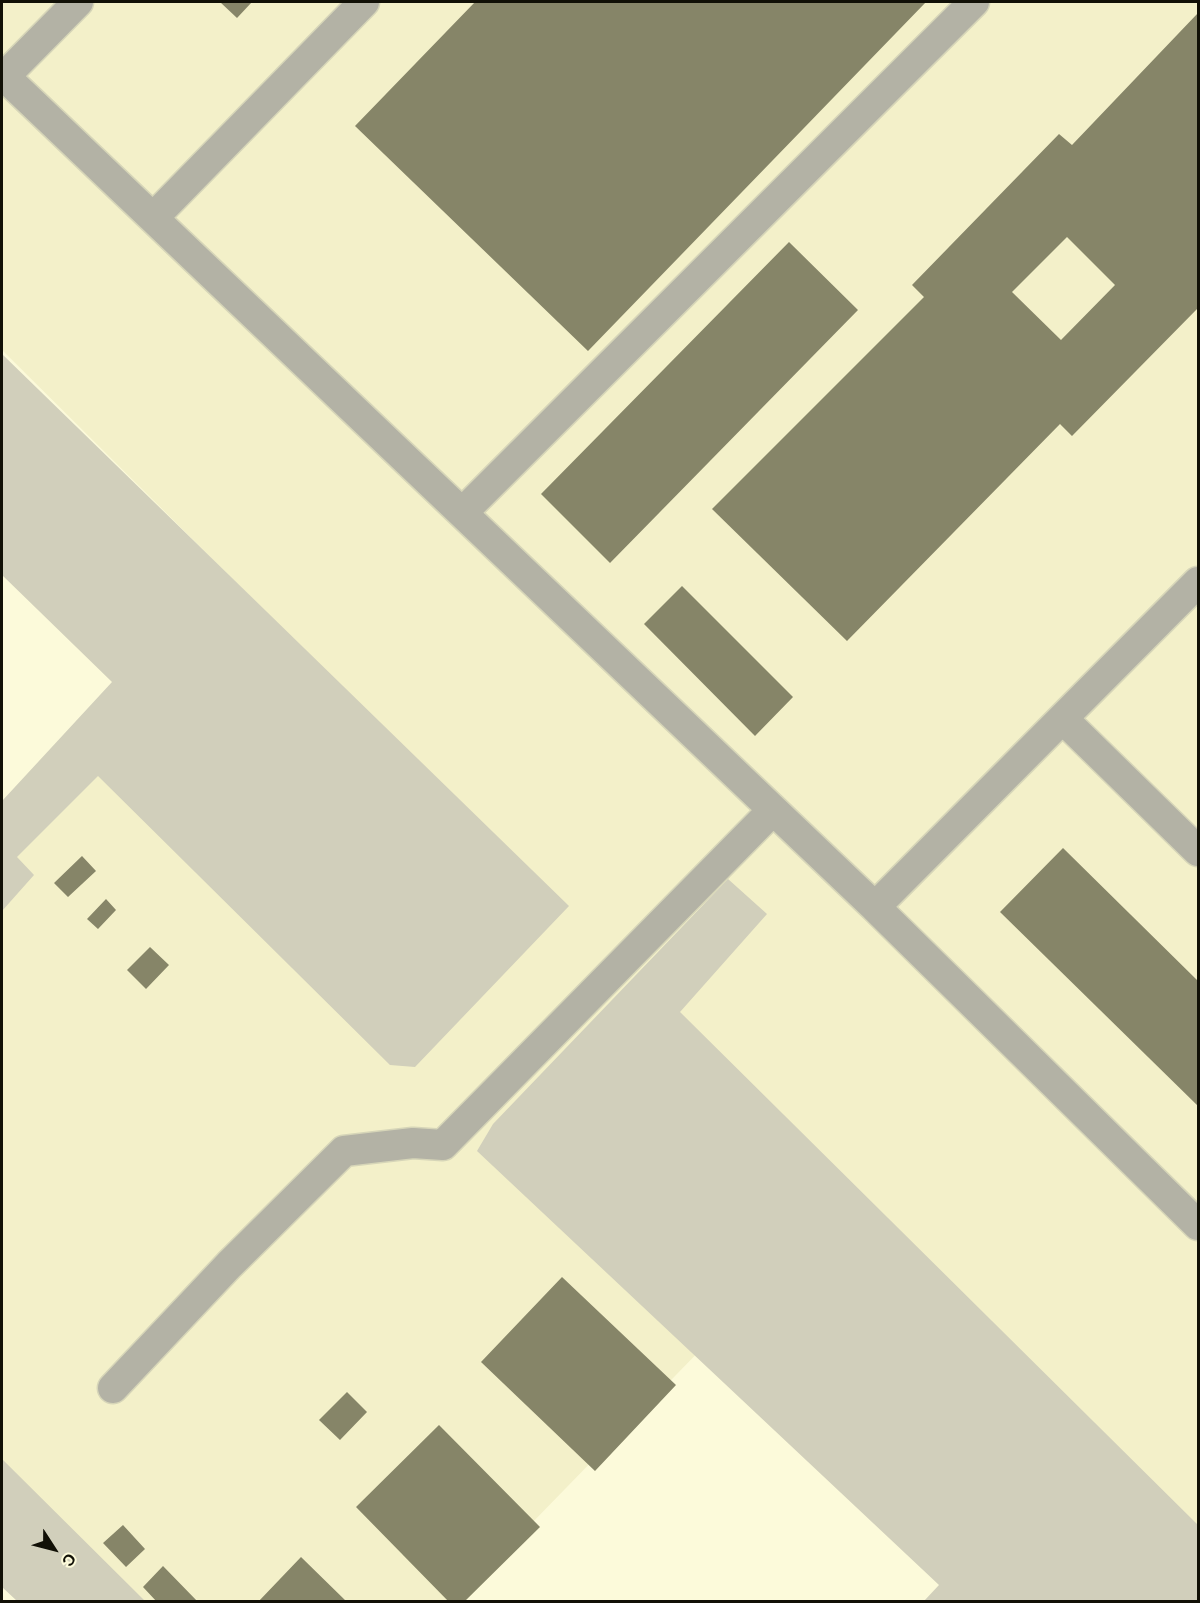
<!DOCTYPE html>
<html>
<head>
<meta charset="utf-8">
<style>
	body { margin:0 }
	#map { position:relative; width:1200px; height:1603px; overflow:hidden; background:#fcfada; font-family:Helvetica,sans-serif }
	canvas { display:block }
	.frame { position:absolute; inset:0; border:3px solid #111006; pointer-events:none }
	.north { position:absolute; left:24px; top:1519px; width:60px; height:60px; -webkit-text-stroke:4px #fcfada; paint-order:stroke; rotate:126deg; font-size:16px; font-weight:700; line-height:24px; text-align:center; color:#111006 }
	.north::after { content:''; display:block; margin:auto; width:21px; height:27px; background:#111006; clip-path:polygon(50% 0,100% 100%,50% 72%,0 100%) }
</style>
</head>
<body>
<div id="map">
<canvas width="1200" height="1603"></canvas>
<div class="frame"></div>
<div class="north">С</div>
</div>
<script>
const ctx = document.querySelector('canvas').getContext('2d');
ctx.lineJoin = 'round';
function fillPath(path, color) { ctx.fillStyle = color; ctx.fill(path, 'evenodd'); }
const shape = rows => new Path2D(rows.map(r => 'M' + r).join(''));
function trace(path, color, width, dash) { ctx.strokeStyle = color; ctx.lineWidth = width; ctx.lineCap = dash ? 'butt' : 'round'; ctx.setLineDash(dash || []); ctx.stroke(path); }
fillPath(shape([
	[2,2,1198,2,1198,1526,749,1300,456,1601,141,1601,2,1465,2,869,142,728,557,901,2,350]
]), '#f3f0c9');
fillPath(shape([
	[2,354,569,906,415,1067,390,1065,98,776,17,857,34,875,2,911,2,801,112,682,2,575],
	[728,879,767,914,680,1012,1198,1525,1198,1601,924,1601,939,1585,477,1151,493,1124],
	[2,1459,145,1601,17,1601,2,1587]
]), '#d1cfbb');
fillPath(shape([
	[220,2,252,2,237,18],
	[475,2,926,2,588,351,355,126],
	[1198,13,1198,308,1072,436,1060,424,847,641,712,509,924,297,912,285,1059,134,1072,145],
	[1067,237,1115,285,1061,340,1012,292],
	[789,242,858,310,610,563,541,494],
	[682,586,793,697,755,736,644,624],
	[1063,848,1198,981,1198,1106,1000,912],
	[82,856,96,871,68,897,54,883],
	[106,899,116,910,98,929,87,919],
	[150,947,169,965,146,989,127,970],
	[562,1277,676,1385,595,1471,481,1362],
	[347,1392,367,1412,340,1440,319,1420],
	[439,1425,540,1527,464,1602,449,1602,356,1507],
	[123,1525,145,1549,126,1567,103,1543],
	[301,1557,347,1602,258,1602],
	[163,1566,198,1602,157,1602,143,1587]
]), '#868568');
const minor = shape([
	[2,74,875,907],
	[4,77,78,2],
	[153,218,364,2],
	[462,513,974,2],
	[1198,582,875,907,1198,1225],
	[1063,719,1198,851],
	[113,1388,229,1265,344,1151,413,1143,443,1145,773,810]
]);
trace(minor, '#d6d5b8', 33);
trace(minor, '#b3b2a5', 30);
</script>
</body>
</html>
